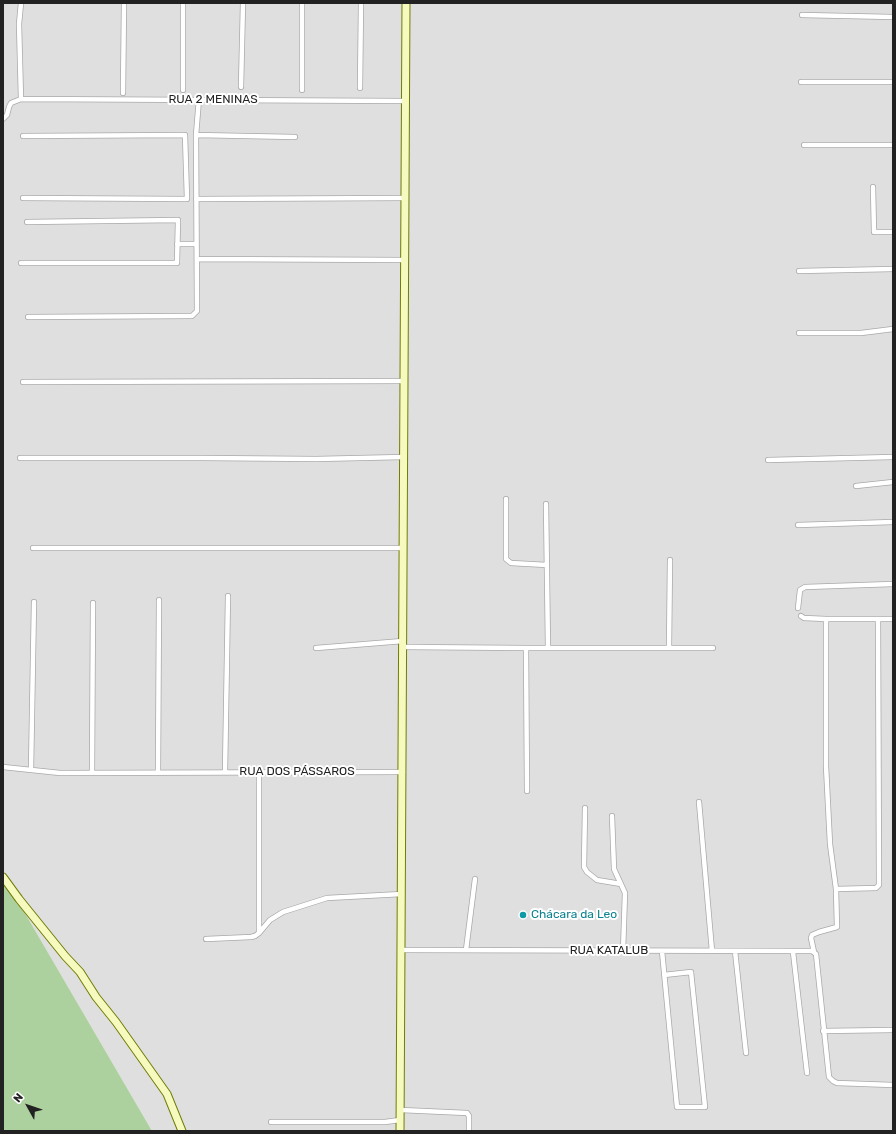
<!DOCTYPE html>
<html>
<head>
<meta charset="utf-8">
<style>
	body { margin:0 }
	#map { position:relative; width:896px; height:1134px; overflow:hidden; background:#f2efe9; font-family:Rubik,sans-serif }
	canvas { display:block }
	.frame { position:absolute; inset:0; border:4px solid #222; pointer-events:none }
	.north { position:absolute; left:8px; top:1086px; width:40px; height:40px; -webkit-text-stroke:3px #fff; paint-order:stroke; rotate:310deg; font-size:11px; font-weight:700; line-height:16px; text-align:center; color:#222 }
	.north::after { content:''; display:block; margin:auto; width:14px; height:18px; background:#222; clip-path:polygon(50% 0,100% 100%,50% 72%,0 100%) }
</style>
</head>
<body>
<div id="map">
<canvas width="896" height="1134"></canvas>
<div class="frame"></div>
<div class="north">N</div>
</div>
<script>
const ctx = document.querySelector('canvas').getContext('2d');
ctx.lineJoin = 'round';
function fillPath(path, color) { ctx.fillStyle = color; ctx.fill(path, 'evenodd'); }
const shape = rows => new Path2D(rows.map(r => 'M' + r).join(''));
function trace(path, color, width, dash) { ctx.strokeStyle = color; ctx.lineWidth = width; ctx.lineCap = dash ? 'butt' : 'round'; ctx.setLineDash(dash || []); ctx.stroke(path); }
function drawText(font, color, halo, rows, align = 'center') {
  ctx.font = font + ' Rubik,sans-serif'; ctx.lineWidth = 4; ctx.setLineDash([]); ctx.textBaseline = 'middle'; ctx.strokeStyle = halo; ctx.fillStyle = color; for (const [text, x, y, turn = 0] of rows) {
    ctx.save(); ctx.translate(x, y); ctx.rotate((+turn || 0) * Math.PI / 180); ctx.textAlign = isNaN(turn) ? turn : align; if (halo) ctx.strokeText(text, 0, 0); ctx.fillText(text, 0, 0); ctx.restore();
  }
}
fillPath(shape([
	[3,3,893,3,893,1131,152,1131,5,879,3,881]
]), '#e0dfdf');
fillPath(shape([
	[5,879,152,1131,3,1131,3,881]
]), '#add19e');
const street = shape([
	[21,3,19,24,21,99],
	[183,3,183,90],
	[802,15,893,17],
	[801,82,893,82],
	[241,87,243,3],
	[360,88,361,3],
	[302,90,302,3],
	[123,93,124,3],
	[3,119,7,115,9,107,11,103,21,99,405,101],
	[196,135,295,137],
	[804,145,893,145],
	[873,187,874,232,893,232],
	[23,198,187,199,185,135,23,136],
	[196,199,405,198],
	[177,244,196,244],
	[197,259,405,260],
	[21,263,177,263,178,220,27,222],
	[799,271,893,269],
	[28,317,188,316,192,316,197,311,196,135,199,99],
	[799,333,861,333,893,329],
	[23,382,404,381],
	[20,458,203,458,316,459,404,457],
	[768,460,893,457],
	[856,486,893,482],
	[506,499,506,559,511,563,547,565],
	[546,504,548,648],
	[798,525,893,522],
	[33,548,403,548],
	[798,608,800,590,805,587,893,584],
	[801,616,804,618,826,619,893,619],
	[826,619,826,766,830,844,836,889,876,888,879,885,878,620],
	[403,647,526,648,713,648],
	[316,648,403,641],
	[526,648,527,791],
	[669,648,670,560],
	[3,767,60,773,403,772],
	[31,770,34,602],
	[158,772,159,600],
	[225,772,228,596],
	[92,773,93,603],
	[699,802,712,951],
	[585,808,584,867,587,872,597,880,621,884],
	[612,816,614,869,625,893,623,951],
	[259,933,270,920,283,912,327,898,402,894],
	[206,939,251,937,255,936,259,933,259,772],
	[402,950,812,951,816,954,829,1077,833,1081,837,1083,893,1085],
	[466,950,475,879],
	[662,951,677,1107,705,1107,691,972,664,975],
	[735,951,746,1053],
	[793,952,807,1073],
	[814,952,811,938,812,935,819,932,837,927,836,889],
	[823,1031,892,1030],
	[401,1110,467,1113,469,1116,469,1131],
	[271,1122,385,1122,400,1120]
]);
const secondary = shape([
	[3,877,19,899,65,956,80,972,96,997,116,1022,167,1094,182,1131],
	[400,1131,406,3]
]);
trace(street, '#a9a9a9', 6);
trace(secondary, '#707d05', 9);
trace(street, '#fff', 4.5);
trace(secondary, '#f7fabf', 7);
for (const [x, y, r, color] of [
	[523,915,4,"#0f9aa8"]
]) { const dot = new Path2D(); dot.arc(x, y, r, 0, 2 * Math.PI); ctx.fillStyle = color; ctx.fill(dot); trace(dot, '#fff', 1.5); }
drawText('12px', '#222', '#fff', [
	["RUA 2 MENINAS",213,100],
	["RUA DOS PÁSSAROS",297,772],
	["RUA KATALUB",609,951]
]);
drawText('12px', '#0d838f', '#fff', [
	["Chácara da Leo",531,915]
], 'left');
</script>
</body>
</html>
